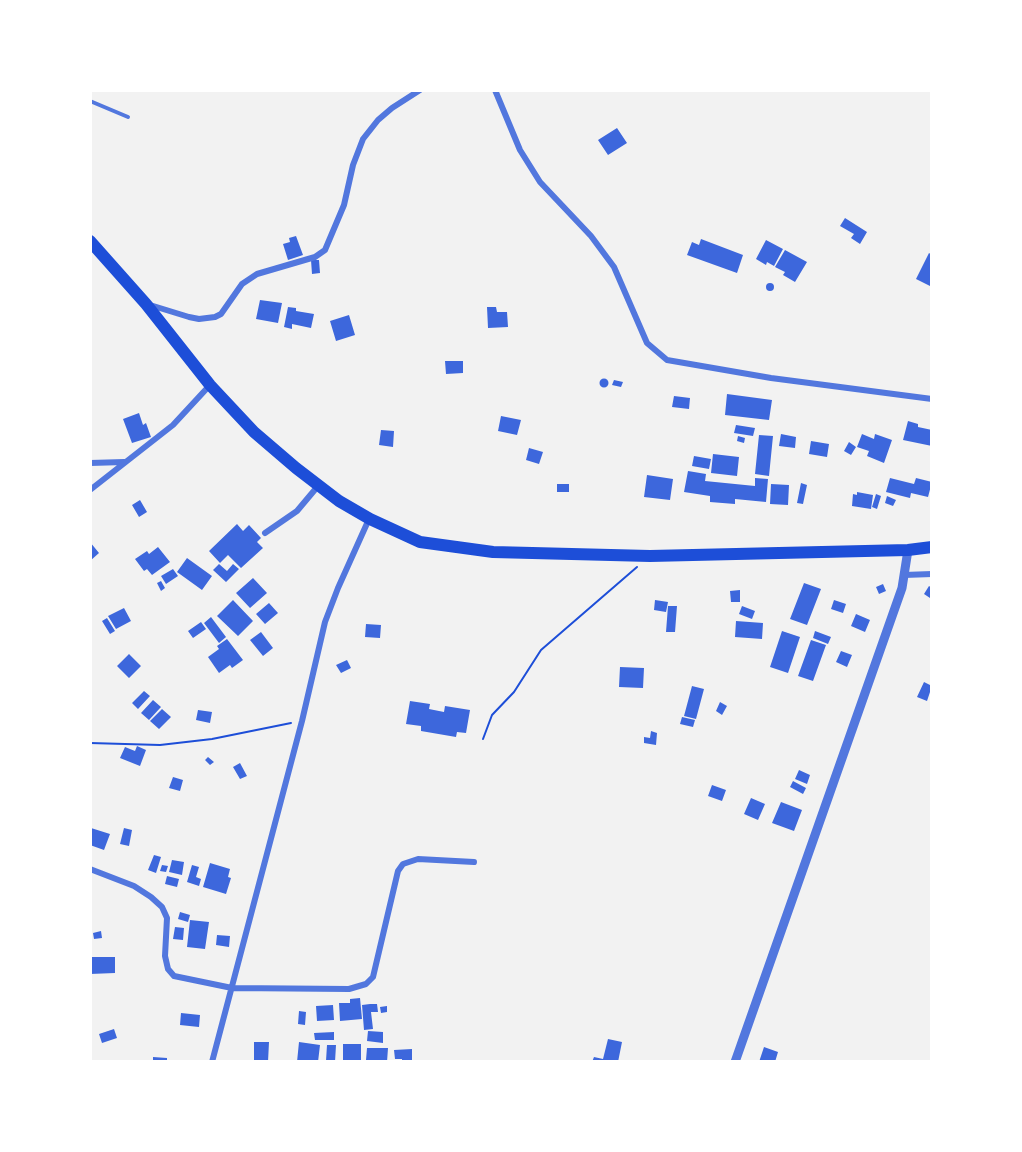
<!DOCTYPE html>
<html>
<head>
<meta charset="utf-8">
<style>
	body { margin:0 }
	#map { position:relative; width:1022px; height:1152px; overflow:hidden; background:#f2f2f2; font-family:"Work Sans",sans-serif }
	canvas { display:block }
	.frame { position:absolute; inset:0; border:92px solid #fff; pointer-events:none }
</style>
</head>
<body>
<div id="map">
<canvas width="1022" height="1152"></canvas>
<div class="frame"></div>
</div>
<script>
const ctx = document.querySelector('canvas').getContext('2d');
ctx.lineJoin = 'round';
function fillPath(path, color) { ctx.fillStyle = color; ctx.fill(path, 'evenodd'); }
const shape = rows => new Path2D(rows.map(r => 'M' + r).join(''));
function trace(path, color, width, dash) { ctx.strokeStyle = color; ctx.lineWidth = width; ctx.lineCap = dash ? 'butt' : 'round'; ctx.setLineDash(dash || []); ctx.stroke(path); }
fillPath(shape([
	[617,128,627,143,608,155,598,140],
	[845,218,867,232,860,244,851,238,854,234,840,226],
	[296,236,303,255,288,260,283,244,290,242,289,238],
	[701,239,743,255,737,273,687,255,692,242,699,245],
	[766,240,783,249,774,266,767,262,766,265,756,259],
	[785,250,807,262,795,282,783,275,785,272,775,267],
	[929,253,932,255,932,287,916,279],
	[311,260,319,260,320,273,312,274],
	'766 287a4 4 0 1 1 8 0a4 4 0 1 1-8 0Z',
	[260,300,282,303,278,323,256,319],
	[288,307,296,308,296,311,314,314,311,328,292,324,292,329,284,327],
	[487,307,496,307,497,312,507,312,508,327,488,328],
	[349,315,355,335,336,341,330,321],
	[445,361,463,361,463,373,446,374],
	'599.5 383a4.5 4.5 0 1 1 9 0a4.5 4.5 0 1 1-9 0Z',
	[614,380,623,382,621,387,612,385],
	[727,394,772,400,769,420,725,415],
	[674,396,690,398,689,409,672,407],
	[139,413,143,425,146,423,151,437,132,443,123,419],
	[501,416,521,420,517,435,498,431],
	[908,421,918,424,918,427,932,430,932,446,903,440],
	[736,425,755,428,753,436,734,433],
	[381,430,394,431,393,447,379,445],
	[781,434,796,437,795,448,779,446],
	[862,434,874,439,875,434,892,440,884,463,867,456,869,451,857,447],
	[759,435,773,436,769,476,755,474],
	[738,436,745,438,744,443,737,441],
	[811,441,829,444,827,457,809,454],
	[849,442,856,447,851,455,844,451],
	[529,448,543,452,539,464,526,460],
	[713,454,739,457,737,476,711,473],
	[694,456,711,459,709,469,692,466],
	[688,471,706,474,705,481,755,486,755,478,768,479,766,502,735,499,735,504,710,502,710,496,684,492],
	[647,475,673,479,670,500,644,497],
	[890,478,914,484,916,478,932,482,928,497,911,493,910,498,886,492],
	[801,483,807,485,803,504,797,503],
	[557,484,569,484,569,492,557,492],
	[771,484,789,485,788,505,770,504],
	[857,492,873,495,871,509,852,506,853,494,857,495],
	[876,494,881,496,877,509,872,507],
	[887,496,896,500,893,506,885,503],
	[140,500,147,512,139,517,132,505],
	[237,524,243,531,249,525,261,538,257,542,263,548,241,568,228,555,220,563,209,551],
	[90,542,99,553,90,561],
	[158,547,170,562,152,575,147,569,144,571,135,559,147,551,149,554],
	[187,558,212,576,202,590,177,572],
	[219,564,227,571,233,564,239,569,226,582,213,570],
	[173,569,178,576,166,584,161,576],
	[253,578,267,593,250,608,236,593],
	[161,581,165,588,161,591,157,583],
	[804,583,821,589,807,625,790,619],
	[883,584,886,591,879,594,876,587],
	[929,586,932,588,932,594,930,598,924,594],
	[740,590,740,602,731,602,730,591],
	[233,600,253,621,238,636,217,616],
	[655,600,668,602,666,612,654,610],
	[834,600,846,604,843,613,831,609],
	[269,603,278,613,265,624,256,614],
	[668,606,677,606,675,632,666,632],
	[742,606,755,611,752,619,739,614],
	[124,608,131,621,116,629,108,616],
	[856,614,870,620,865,632,851,626],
	[211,617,226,637,219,643,204,623],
	[107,618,115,631,110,634,102,621],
	[736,621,763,623,762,639,735,637],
	[201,622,206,629,193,638,188,631],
	[366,624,381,625,380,638,365,637],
	[782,631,800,637,788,673,770,667],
	[815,631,831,637,828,644,813,638],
	[261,632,273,648,263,656,250,640],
	[227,639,243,660,232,668,230,665,219,673,208,657,219,649,217,646],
	[811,640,826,645,813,681,798,676],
	[841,651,852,655,847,667,836,662],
	[129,654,141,666,129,678,117,666],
	[347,660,351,668,341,673,336,665],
	[620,667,644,668,643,688,619,687],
	[924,682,932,686,927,701,917,697],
	[692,686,704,689,696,719,684,716],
	[144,691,150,696,138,709,132,703],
	[153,700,161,707,149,720,141,713],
	[410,701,430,704,429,709,444,712,445,706,470,710,466,733,457,732,456,737,421,731,421,726,406,724],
	[720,702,727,706,722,715,716,711],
	[162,709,171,717,159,729,150,721],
	[198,710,212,712,210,723,196,720],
	[682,717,695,720,693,727,680,724],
	[651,731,657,733,656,745,644,743,644,737,650,738],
	[137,746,146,750,140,766,120,758,125,747,135,751],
	[208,757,214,762,210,765,205,760],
	[240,763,247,776,240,779,233,767],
	[799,770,810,775,807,784,795,779],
	[173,777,183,780,180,791,169,788],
	[793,781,806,788,803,794,790,787],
	[712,785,726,790,722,801,708,796],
	[751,798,765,804,758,820,744,814],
	[781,802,802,810,794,831,772,823],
	[91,828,110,834,104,850,90,845],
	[124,828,132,830,129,846,120,844],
	[154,855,161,857,156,873,148,870],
	[172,860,184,862,182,875,169,872],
	[210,863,230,869,228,877,231,878,226,894,203,887],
	[162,865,168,866,166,872,160,871],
	[192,865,199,867,196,877,201,879,199,886,187,882],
	[167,876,179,879,177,887,165,884],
	[180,912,190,915,188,922,178,919],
	[190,920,209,922,205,949,187,947],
	[175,927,184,928,183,940,173,939],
	[101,931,102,938,94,939,93,933],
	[217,935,230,936,229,947,216,945],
	[90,957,115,957,115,973,90,974],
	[360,998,362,1019,340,1021,339,1003,350,1003,350,999],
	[370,1004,377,1004,378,1012,371,1012,373,1029,364,1030,362,1005],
	[333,1005,334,1020,317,1021,316,1006],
	[387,1006,387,1012,381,1013,380,1007],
	[299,1011,306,1012,305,1025,298,1024],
	[181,1013,200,1015,199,1027,180,1025],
	[114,1029,117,1038,102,1043,99,1034],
	[368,1031,383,1032,383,1043,367,1041],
	[334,1032,334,1040,315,1040,314,1033],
	[608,1039,622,1042,618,1062,592,1062,594,1057,603,1059],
	[254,1042,269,1042,268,1062,254,1061],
	[299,1042,320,1045,318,1062,297,1062],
	[343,1044,361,1044,361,1062,343,1062],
	[327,1045,336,1045,335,1062,326,1061],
	[764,1047,778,1052,775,1062,759,1062],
	[367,1048,388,1048,387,1062,369,1062,369,1060,366,1060],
	[412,1049,412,1062,402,1062,402,1059,395,1059,394,1050],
	[153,1057,167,1058,167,1062,153,1062]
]), '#3d67dc');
trace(shape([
	[483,739,492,715,514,692,541,650,637,567],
	[90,743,160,745,212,739,291,723]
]), '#1d4ed8', 2);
trace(shape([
	[90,101,128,117]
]), '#5277de', 4);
trace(shape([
	[495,90,520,150,540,182,591,236,614,267,647,343,667,360,771,378,932,399],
	[150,305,189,317,199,319,215,317,221,314,242,284,257,274,315,257,325,250,344,205,353,165,363,139,378,120,392,108,420,90],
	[90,463,124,462],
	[90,490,173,425,210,385],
	[265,533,297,511,318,486],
	[904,575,932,574],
	[90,869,134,886,151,897,162,907,167,918,165,956,168,969,174,976,232,988,349,989,366,984,373,977,398,871,403,864,418,859,474,862],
	[212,1062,302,721,325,622,338,588,369,519]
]), '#5277de', 6);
trace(shape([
	[735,1062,902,588,908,550]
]), '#5277de', 9);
trace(shape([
	[90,241,146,304,210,385,254,432,296,468,339,501,370,519,420,542,493,552,650,556,908,550,932,547]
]), '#1d4ed8', 12);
</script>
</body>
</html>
